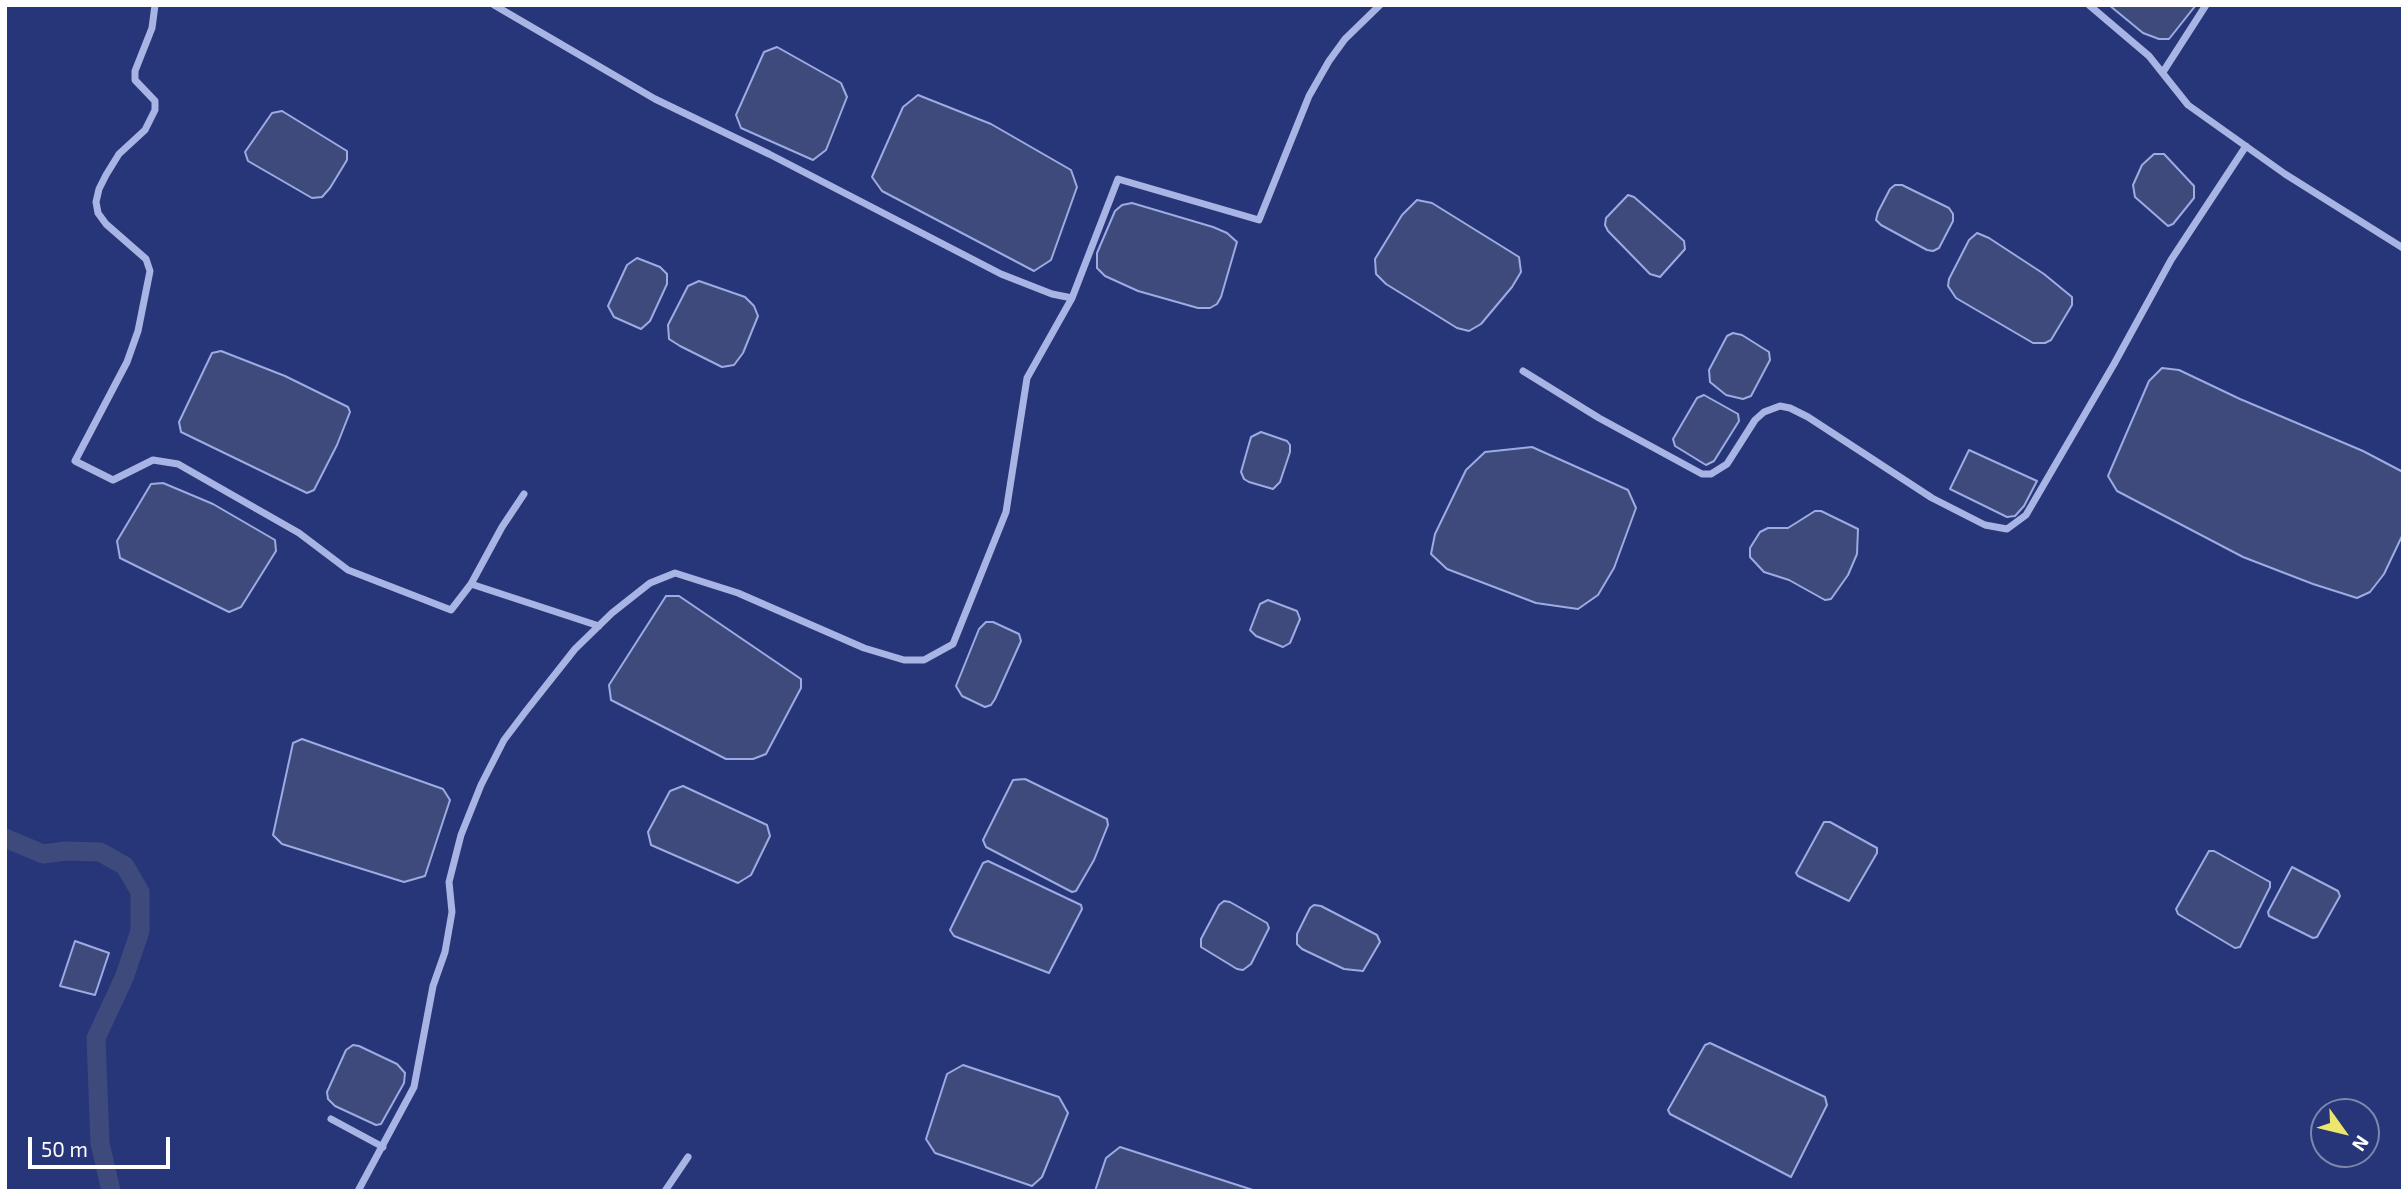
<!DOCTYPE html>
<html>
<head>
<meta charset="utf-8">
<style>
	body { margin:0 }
	#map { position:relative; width:2408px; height:1196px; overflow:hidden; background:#263678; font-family:"Exo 2",sans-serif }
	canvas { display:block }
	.frame { position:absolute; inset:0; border:7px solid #fff; pointer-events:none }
	.north { position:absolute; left:2310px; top:1098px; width:70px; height:70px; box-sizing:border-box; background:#263678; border:2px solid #7d86ae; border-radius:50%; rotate:124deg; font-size:19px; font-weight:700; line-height:28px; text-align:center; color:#fff }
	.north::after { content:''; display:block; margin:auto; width:24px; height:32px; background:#ece66d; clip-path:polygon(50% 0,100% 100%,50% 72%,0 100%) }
	.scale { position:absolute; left:28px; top:1137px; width:142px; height:32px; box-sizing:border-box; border:4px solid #fff; border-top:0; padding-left:9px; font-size:21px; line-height:24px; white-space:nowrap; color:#fff; -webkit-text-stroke:5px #263678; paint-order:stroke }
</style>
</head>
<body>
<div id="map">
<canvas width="2408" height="1196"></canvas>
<div class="frame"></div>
<div class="north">N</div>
<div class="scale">50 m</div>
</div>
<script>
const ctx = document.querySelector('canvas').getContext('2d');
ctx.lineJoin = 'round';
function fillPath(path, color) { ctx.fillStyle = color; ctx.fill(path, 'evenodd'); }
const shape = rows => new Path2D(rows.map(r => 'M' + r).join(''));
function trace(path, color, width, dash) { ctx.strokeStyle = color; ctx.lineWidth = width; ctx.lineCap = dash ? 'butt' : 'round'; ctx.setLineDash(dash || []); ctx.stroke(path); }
const water = shape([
	[2109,5,2196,5,2169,39,2159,39,2143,33,2109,5],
	[777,47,841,83,847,97,826,150,813,160,741,128,736,115,764,52,777,47],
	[918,95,991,124,1071,170,1077,187,1051,260,1034,271,882,191,872,177,903,107,918,95],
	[282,111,347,151,347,160,330,188,322,197,312,198,248,161,245,152,272,113,282,111],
	[2154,154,2164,154,2194,186,2194,198,2173,224,2168,226,2135,197,2133,185,2142,165,2154,154],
	[1895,185,1902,185,1949,208,1953,214,1953,221,1939,248,1933,251,1927,250,1881,225,1876,220,1878,212,1890,189,1895,185],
	[1628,195,1634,197,1684,241,1685,249,1660,277,1650,274,1608,231,1605,225,1606,218,1628,195],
	[1417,200,1432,203,1519,257,1521,272,1512,287,1481,324,1469,331,1457,328,1386,284,1376,274,1375,259,1402,215,1417,200],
	[1132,203,1213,227,1227,233,1237,242,1221,297,1217,304,1210,308,1198,308,1138,291,1105,276,1097,268,1097,253,1115,211,1122,205,1132,203],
	[1977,233,1989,238,2044,274,2072,297,2072,305,2051,340,2045,343,2033,343,1956,298,1948,286,1949,279,1969,240,1977,233],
	[637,258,660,267,667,274,667,284,650,321,641,329,614,317,608,306,627,265,637,258],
	[699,281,745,297,754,306,758,316,743,353,734,365,722,367,680,346,669,339,668,325,688,286,699,281],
	[1733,333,1742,335,1769,352,1770,360,1751,396,1743,399,1726,395,1710,382,1709,370,1727,336,1733,333],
	[221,351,285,376,348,407,350,412,337,445,314,490,307,493,181,432,179,422,212,353,221,351],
	[2162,368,2179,370,2240,399,2363,451,2403,472,2403,534,2384,574,2370,592,2357,598,2313,584,2243,557,2117,491,2108,476,2149,381,2162,368],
	[1704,395,1738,414,1739,421,1714,461,1706,465,1675,446,1673,439,1697,398,1704,395],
	[1261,432,1287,441,1290,445,1290,452,1280,482,1273,489,1249,482,1244,479,1241,472,1251,437,1261,432],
	[1532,447,1628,490,1636,508,1614,568,1598,595,1578,609,1536,603,1447,569,1431,554,1435,534,1466,470,1485,452,1532,447],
	[1969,450,2037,481,2024,506,2015,516,2007,517,1950,489,1969,450],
	[163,483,213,504,275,540,276,551,241,607,229,612,120,558,117,541,151,484,163,483],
	[1815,511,1821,511,1858,529,1857,554,1848,575,1831,599,1825,600,1789,580,1764,572,1750,557,1750,548,1760,532,1768,528,1788,528,1815,511],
	[666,596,679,596,801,679,801,688,766,754,753,759,726,759,611,700,609,685,666,596],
	[1268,600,1297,611,1300,619,1290,643,1283,647,1256,636,1250,630,1260,604,1268,600],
	[986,622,993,622,1019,634,1021,641,995,699,991,705,985,707,962,696,956,686,979,629,986,622],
	[302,739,443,789,450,800,425,876,404,882,282,844,273,835,293,743,302,739],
	[1025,779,1107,819,1108,825,1094,860,1076,891,1072,892,986,847,983,840,1013,780,1025,779],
	[683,786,767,825,770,836,751,875,738,883,651,845,648,832,670,791,683,786],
	[1824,822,1830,822,1877,848,1877,853,1849,901,1798,876,1796,873,1824,822],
	[2209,851,2214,851,2270,882,2270,887,2240,947,2235,948,2178,914,2176,909,2209,851],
	[988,861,1081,905,1082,909,1049,973,954,936,950,930,983,863,988,861],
	[2292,867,2338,891,2340,896,2317,937,2313,938,2269,916,2268,912,2292,867],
	[1224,901,1230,902,1267,923,1269,928,1251,964,1243,970,1237,969,1201,947,1201,939,1219,905,1224,901],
	[1314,905,1321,906,1377,935,1380,942,1363,971,1344,969,1302,949,1297,944,1297,934,1310,908,1314,905],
	[75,941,109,953,95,995,60,986,75,941],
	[1710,1043,1825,1097,1827,1105,1791,1177,1670,1114,1668,1110,1705,1045,1710,1043],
	[353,1045,359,1046,397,1064,405,1073,404,1083,381,1124,376,1125,335,1106,328,1099,327,1092,346,1050,353,1045],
	[963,1065,1059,1097,1068,1113,1042,1177,1032,1186,935,1153,926,1139,947,1074,963,1065],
	[1120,1147,1256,1191,1095,1191,1106,1158,1120,1147]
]);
fillPath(water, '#3f4a7c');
trace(water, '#9cace3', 2);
trace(shape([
	[5,838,43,854,66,851,100,852,125,866,140,892,140,931,124,978,96,1038,100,1143,111,1191]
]), '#3f4a7c', 19);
trace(shape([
	[155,5,152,28,135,71,135,80,155,101,155,110,145,130,119,154,106,175,99,189,96,202,98,213,106,224,146,259,150,271,138,331,127,362,75,461,113,480,153,460,178,464,299,533,348,570,451,610,471,584,599,626],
	[494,5,655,99,769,154,1001,274,1052,294,1072,298,1118,179,1259,220,1309,96,1329,61,1345,39,1380,5],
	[2089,5,2149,56,2188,105,2285,174,2403,248],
	[2163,72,2206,5],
	[1523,371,1599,418,1702,474,1711,474,1727,464,1755,420,1764,412,1780,406,1790,408,1808,417,1932,498,1985,525,2007,529,2026,515,2114,364,2171,260,2246,146],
	[471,584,502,527,524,494],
	[331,1119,383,1147],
	[358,1191,414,1087,433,986,445,952,452,912,449,882,461,835,481,785,504,740,526,711,575,649,612,613,650,583,675,573,738,593,864,648,904,660,924,660,953,644,1006,512,1027,378,1072,298],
	[665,1191,688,1157]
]), '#a8b4e3', 7);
</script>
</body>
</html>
